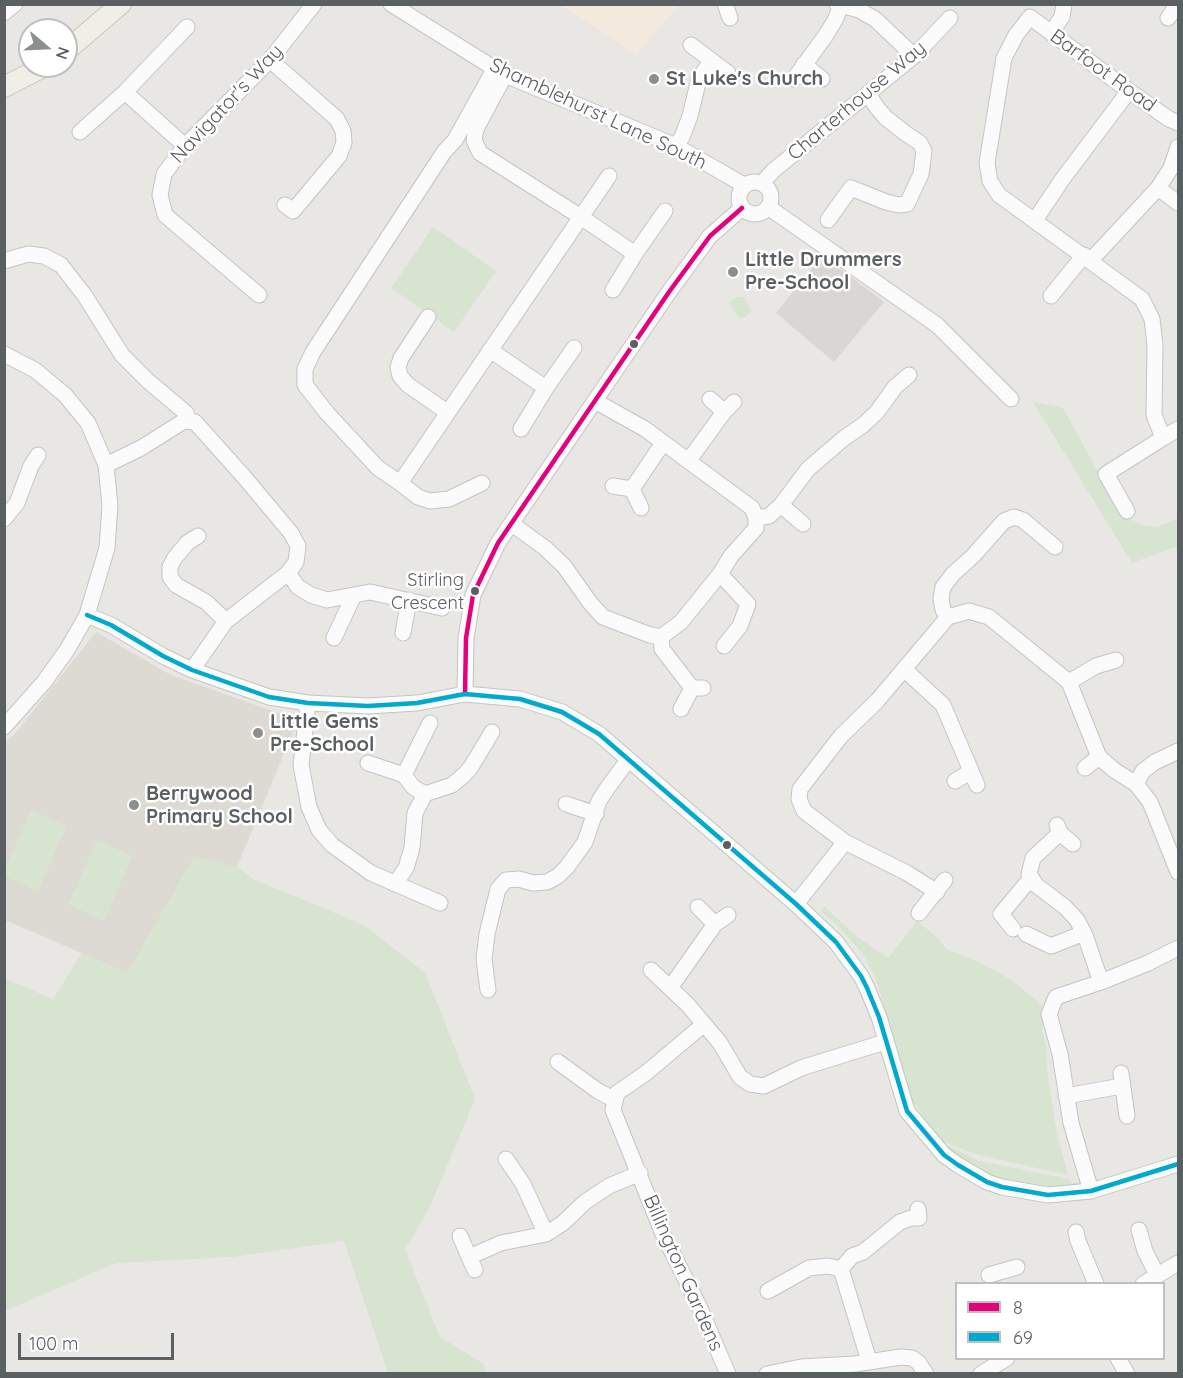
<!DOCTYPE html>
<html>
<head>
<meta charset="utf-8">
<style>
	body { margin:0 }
	#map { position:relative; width:1183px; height:1378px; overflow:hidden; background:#e9e7e4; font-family:Quicksand,sans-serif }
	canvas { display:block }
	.frame { position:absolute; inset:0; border:6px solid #5a5f61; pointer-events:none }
	.legend { position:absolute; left:955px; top:1282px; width:210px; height:78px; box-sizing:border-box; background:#fff; border:2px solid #bdbfc0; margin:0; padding:8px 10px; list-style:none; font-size:18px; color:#5a5f61 }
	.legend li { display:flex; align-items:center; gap:12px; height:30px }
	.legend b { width:30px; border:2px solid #bdbfc0 }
	.north { position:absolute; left:18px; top:18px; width:60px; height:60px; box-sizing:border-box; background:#fff; border:2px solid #bdbfc0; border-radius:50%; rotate:109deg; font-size:16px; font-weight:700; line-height:24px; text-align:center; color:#5a5f61 }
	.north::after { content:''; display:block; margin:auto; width:21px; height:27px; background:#8c8f8f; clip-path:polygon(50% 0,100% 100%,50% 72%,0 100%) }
	.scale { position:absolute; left:18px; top:1333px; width:156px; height:27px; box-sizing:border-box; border:3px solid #5a5f61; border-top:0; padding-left:8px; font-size:18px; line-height:21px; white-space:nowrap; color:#5a5f61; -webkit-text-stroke:4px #fff; paint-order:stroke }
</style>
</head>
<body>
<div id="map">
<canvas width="1183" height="1378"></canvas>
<div class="frame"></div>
<ul class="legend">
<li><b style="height:8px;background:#e5007d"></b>8</li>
<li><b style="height:8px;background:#00a9ce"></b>69</li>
</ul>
<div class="north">N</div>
<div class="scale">100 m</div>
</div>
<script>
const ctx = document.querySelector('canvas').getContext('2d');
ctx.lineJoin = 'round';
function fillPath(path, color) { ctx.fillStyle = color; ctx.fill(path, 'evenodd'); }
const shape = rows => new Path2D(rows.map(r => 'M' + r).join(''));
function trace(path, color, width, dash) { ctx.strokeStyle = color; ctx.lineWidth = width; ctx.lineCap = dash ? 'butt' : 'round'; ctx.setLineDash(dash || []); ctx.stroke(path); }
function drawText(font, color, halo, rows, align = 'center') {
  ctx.font = font + ' Quicksand,sans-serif'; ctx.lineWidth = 5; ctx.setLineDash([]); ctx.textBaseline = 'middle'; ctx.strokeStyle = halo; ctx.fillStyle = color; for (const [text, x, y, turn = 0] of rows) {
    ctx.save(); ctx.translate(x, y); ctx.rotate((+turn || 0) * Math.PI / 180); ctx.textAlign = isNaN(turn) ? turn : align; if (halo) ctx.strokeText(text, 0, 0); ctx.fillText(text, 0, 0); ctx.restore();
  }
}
fillPath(shape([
	[560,5,678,4,678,5,637,55]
]), '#f3e9dd');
fillPath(shape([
	[822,255,884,302,834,362,776,313]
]), '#d9d6d4');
fillPath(shape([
	[96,632,171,675,298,720,237,867,178,995,5,920,4,743,14,735]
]), '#ddd9d3');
fillPath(shape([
	[433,227,496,271,454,332,391,288],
	[736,297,744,297,752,312,745,317,738,317,729,302],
	[1033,402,1063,408,1117,506,1131,519,1142,525,1156,527,1178,519,1178,546,1132,563],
	[31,810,67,826,38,891,5,876,5,869],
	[97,840,133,856,104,921,68,904],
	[194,856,237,867,253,879,364,925,425,973,475,1099,429,1209,405,1249,440,1337,484,1364,485,1373,388,1373,344,1241,232,1257,116,1263,5,1311,5,979,53,999,82,953,127,973],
	[824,906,856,936,888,958,917,921,938,938,946,949,983,964,1010,979,1038,1002,1047,1014,1042,1029,1046,1046,1048,1078,1057,1134,1068,1175,979,1155,946,1143,936,1134,909,1096,902,1080,889,1023,875,976,862,953,840,928,821,911],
	[941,1145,947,1145,979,1161,1069,1179,1072,1183,1080,1182,1081,1185,1067,1189,1021,1186,983,1174]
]), '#d6e4d0');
const minor = shape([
	[391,4,505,75,676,146,744,185],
	[725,4,730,18],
	[837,4,859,10,875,19,914,56],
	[4,13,15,4],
	[1168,18,1178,4],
	[1051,33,1062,17,1064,4],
	[691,45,728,73],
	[270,60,337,119,343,131,344,143,339,156,293,211,285,205],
	[804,64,822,79],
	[495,68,455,140,444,152,313,352,305,369,305,385,327,413,378,468,400,483,581,217,480,153,474,140,476,129,505,75],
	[794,79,826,35,835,20,841,6],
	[125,92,185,146],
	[1178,123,1169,119,1129,91,1030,17,1016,35,1004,58,987,163,990,181,999,195,1142,299,1152,319,1155,345,1154,415,1163,438,1178,429],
	[80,132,125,92,187,27],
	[676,146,682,137,690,116,699,79,711,61],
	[609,176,581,217,635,254],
	[1061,181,1129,91],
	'739 198a16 16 0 1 1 32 0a16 16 0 1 1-32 0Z',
	[762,183,774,170,914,56,950,18],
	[1158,188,1178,203],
	[768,207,937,325,1011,399],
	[828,220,851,188,886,202,899,205,907,204,921,174,924,151,920,143,905,133,886,118,878,109,868,94],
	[1035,220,1060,183],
	[1091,260,1158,188,1171,168,1178,147],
	[4,261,28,254,44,256,61,265,85,296,122,355,148,381,186,413,189,420],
	[613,290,635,254,665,211],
	[259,295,165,215,160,195,164,174,185,146,270,60,314,4],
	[1051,296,1084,255],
	[428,317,401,358,398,367,400,376,408,385,447,412],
	[490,350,546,388],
	[4,354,35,370,65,395,88,423,106,465,110,506,107,548,87,615,67,650,44,682,4,727],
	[710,399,724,412],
	[521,429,546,388,574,348],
	[689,460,724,412,734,402],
	[106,465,141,448,184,421,195,422,245,478,291,533,298,546,296,562,288,573,226,621,192,670],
	[400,483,418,497,430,501,449,499,482,483],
	[613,486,632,489],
	[781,505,803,524],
	[641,508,632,489,663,443],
	[1127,511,1106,474,1163,438],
	[756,518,769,516,781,505,808,469,843,439,863,425,877,412,895,387,909,375],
	[4,519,17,503,31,466,38,455],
	[512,524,545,548,564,566,591,604,603,617,650,635,661,637,681,622,720,574,731,556,756,528,756,518,752,508,645,429,595,401],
	[198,536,187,543,174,559,170,567,170,577,176,585,206,602,226,621],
	[288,573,298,587,311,595,327,600,370,592,442,608],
	[720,574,748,604,740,626,724,646],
	[87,615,111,625,163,656,192,670,269,697,308,703,368,706,417,703,465,694,520,699,562,712,599,734,796,904,836,942,861,976,867,988,879,1017,907,1111,944,1155,958,1165,987,1182,1002,1187,1048,1195,1091,1191,1178,1164],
	[948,617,943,610,941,599,943,587,953,574,973,556,1004,521,1014,517,1023,520,1055,547],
	[403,633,409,600],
	[661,637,662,649,692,688,703,688],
	[334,638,354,595],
	[905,670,943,705,977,785],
	[1069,682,1096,666,1116,660],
	[465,694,466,638,473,595,498,543,669,292,710,236,742,208],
	[308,703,301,765,309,807,319,830,332,845,371,873,440,903],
	[681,709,692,688],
	[368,763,404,775,413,787,425,794],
	[1085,768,1099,757],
	[404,775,430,723],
	[955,781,970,772],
	[1136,784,1143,771,1155,762,1178,751],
	[566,804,596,814],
	[1057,825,1060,833,1073,844],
	[1060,833,1033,858,1029,874,1036,885,1065,907,1077,920,1085,935,1101,982],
	[395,884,406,868,412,848,415,813,425,794,452,785,464,775,471,767,492,732],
	[937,892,907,873,845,842,804,811,799,799,800,789,841,736,877,701,948,617,969,611,989,617,1069,682,1099,757,1114,770,1136,784,1150,802,1178,872],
	[796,904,845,842],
	[698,907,715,924],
	[919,913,945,880],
	[1013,929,1001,914,1031,878],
	[1026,934,1051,946,1084,933],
	[651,970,688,1005,720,1043,740,1077,750,1084,764,1086,801,1068,885,1042],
	[670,988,715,924,728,915],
	[488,990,484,959,487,934,498,889,506,880,519,879,533,883,547,882,558,876,567,867,585,842,599,801,606,790,628,760],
	[703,1025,646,1073,617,1093,613,1110,663,1234,699,1306,728,1374],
	[558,1062,598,1091,615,1100],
	[1121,1073,1127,1116],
	[1066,1096,1122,1086],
	[506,1159,523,1184,546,1234],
	[1091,1191,1071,1123,1060,1054,1049,1014,1056,997,1101,982,1148,963,1178,948],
	[1139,1230,1145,1251,1157,1275],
	[1076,1232,1078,1241,1096,1284],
	[460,1236,469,1257],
	[475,1270,469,1257,501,1243,546,1234,563,1223,585,1202,609,1186,640,1173],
	[989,1275,1017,1267],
	[1143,1284,1178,1263],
	[768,1291,809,1268,828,1266,841,1269],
	[1118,1358,1127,1374],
	[869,1361,841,1269,852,1256,863,1252,900,1222,911,1218,919,1218,918,1209],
	[767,1374,801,1367,855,1364,901,1357,912,1358,918,1362,926,1374],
	[981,1374,1007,1358]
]);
const major = shape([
	[66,51,121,4],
	[4,87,45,66]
]);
trace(minor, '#c3c4c4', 17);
trace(major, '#d0c2b2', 22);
trace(minor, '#fcfbfb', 15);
trace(major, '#f1ede7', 20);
trace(shape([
	[465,694,466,638,473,595,498,543,669,292,710,236,742,208]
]), '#e5007d', 4.5);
trace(shape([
	[87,615,111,625,163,656,192,670,269,697,308,703,368,706,417,703,465,694,520,699,562,712,599,734,796,904,836,942,861,976,867,988,879,1017,907,1111,944,1155,958,1165,987,1182,1002,1187,1048,1195,1091,1191,1178,1164]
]), '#00a9ce', 4.5);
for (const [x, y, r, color] of [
	[654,79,6,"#8c8f8f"],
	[733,272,6,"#8c8f8f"],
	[634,344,5,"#5a5f61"],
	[475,591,5,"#5a5f61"],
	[258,733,6,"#8c8f8f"],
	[134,805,6,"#8c8f8f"],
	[727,845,5,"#5a5f61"]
]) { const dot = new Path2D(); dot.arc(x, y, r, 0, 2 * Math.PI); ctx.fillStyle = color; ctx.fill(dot); trace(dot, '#fff', 2); }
drawText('18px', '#5a5f61', '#fff', [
	["Stirling",464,581],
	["Crescent",464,604]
], 'right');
drawText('20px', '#5a5f61', '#fff', [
	["Barfoot Road",1103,71,36],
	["Charterhouse Way",857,101,-40],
	["Navigator's Way",227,104,-47],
	["Shamblehurst Lane South",598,114,25],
	["Billington Gardens",683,1273,66]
]);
drawText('bold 20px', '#5a5f61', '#fff', [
	["St Luke's Church",666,79],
	["Little Drummers",745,260],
	["Pre-School",745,283],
	["Little Gems",270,722],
	["Pre-School",270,745],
	["Berrywood",146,794],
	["Primary School",146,817]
], 'left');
</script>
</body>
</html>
